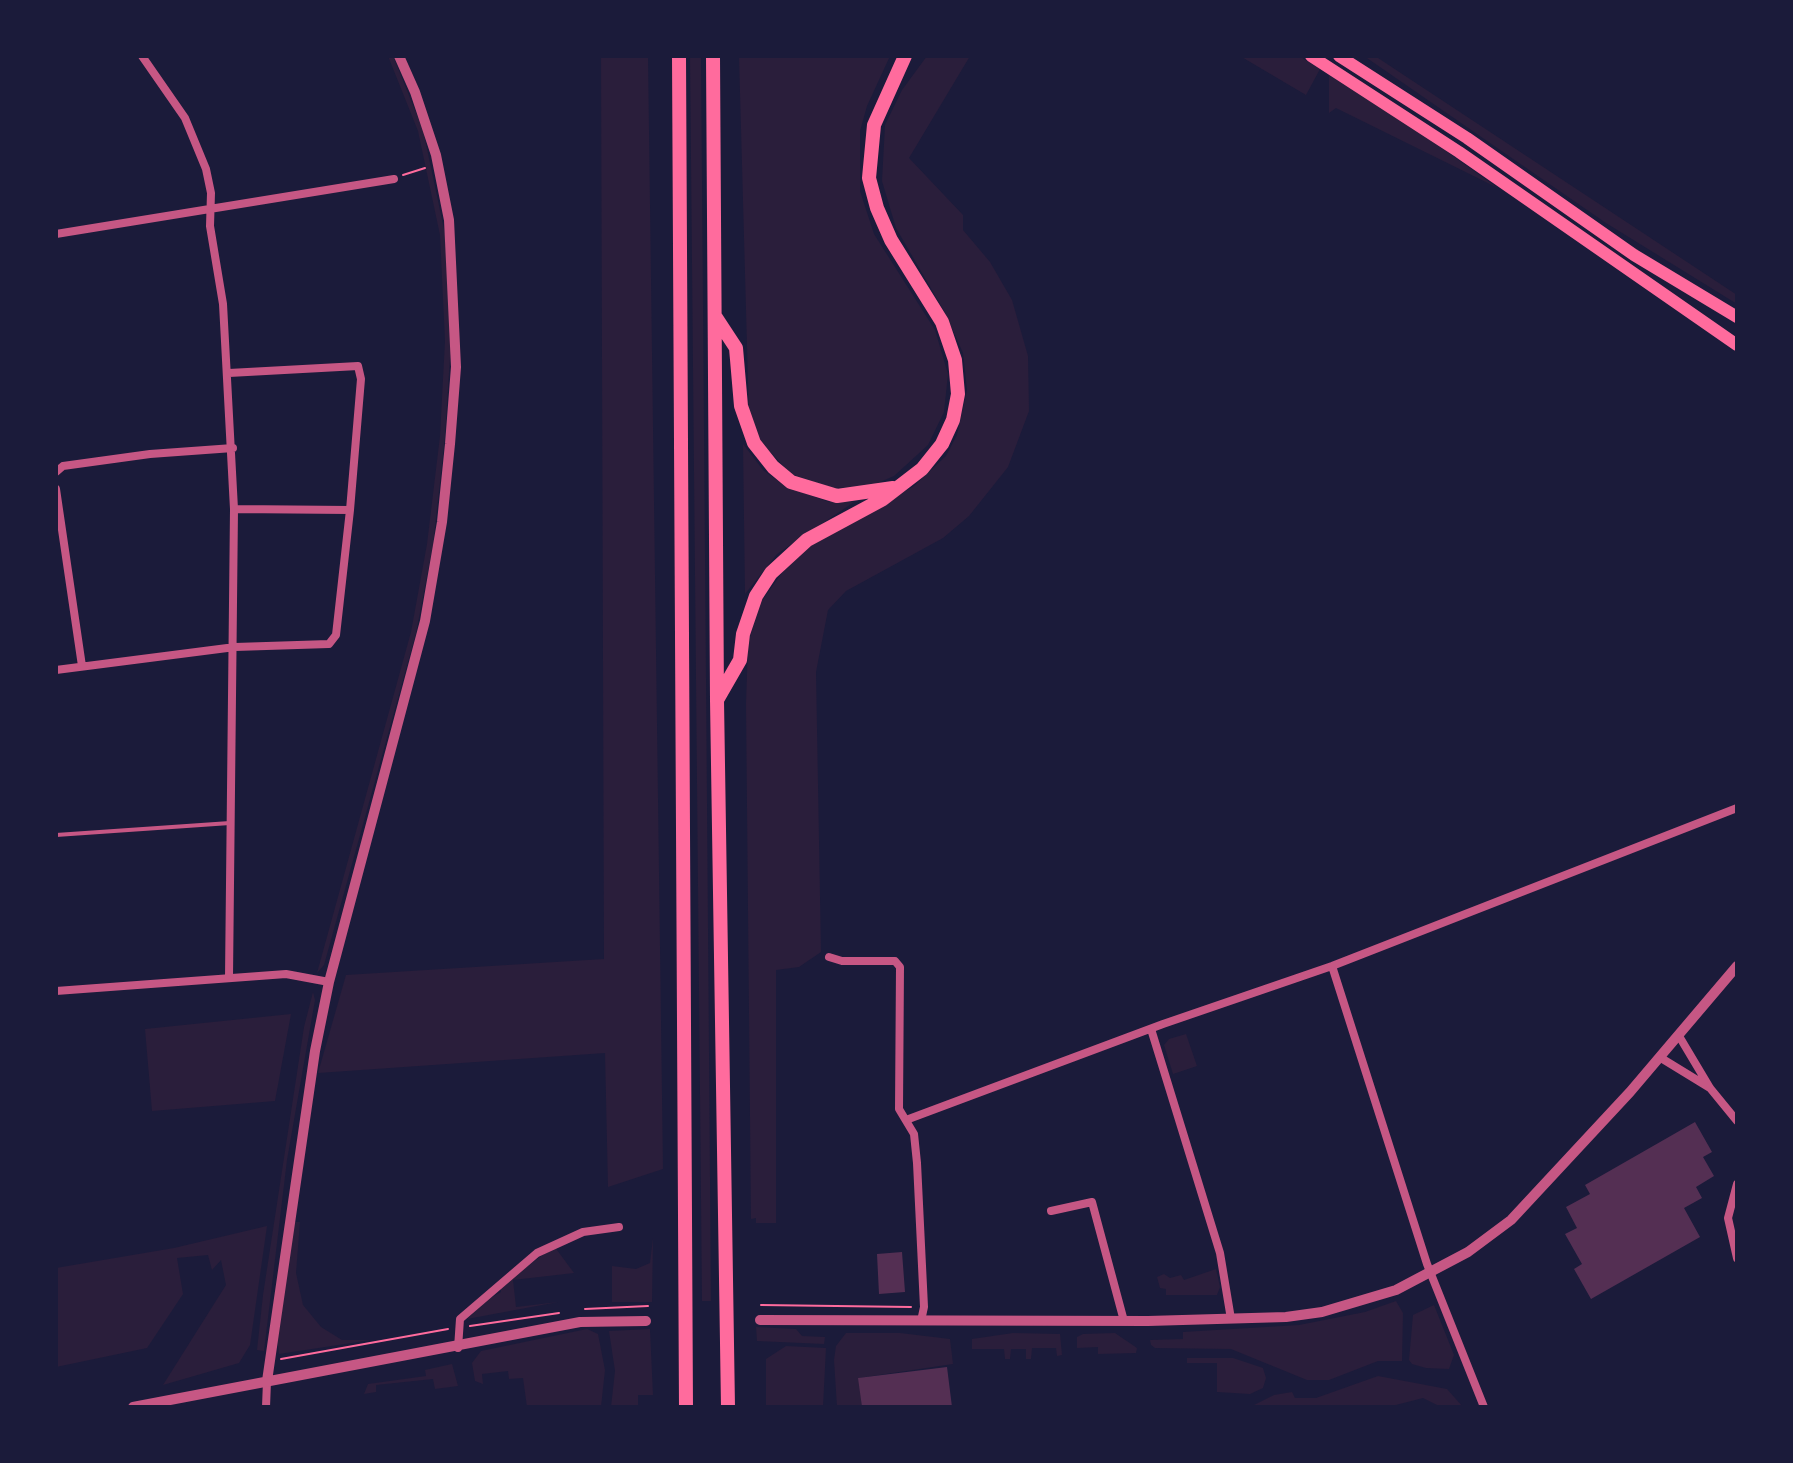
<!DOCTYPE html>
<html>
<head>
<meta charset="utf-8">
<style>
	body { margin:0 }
	#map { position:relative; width:1793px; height:1463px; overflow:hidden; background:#1b1b3a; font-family:"Varela Round",sans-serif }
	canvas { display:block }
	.frame { position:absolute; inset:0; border:58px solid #1b1b3a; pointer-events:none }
</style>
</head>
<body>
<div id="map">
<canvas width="1793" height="1463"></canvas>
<div class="frame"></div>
</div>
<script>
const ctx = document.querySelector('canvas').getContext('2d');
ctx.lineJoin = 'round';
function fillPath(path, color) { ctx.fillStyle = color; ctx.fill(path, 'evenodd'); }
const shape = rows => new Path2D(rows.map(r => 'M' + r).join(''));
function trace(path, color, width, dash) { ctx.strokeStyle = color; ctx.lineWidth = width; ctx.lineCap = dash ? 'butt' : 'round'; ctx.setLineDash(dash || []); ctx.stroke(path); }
fillPath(shape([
	[388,56,393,56,423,130,445,234,451,341,445,437,433,545,416,633,324,965,317,973,411,632,427,544,440,436,445,341,440,235,418,131],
	[601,56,648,56,663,1169,608,1187,605,1053,318,1073,346,975,604,959],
	[690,56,701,56,711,1301,702,1301],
	[739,56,890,56,867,106,860,131,860,191,874,234,935,330,948,374,944,412,928,445,894,476,871,486,833,488,791,474,759,440,749,418],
	[927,56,970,56,909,158,963,215,963,230,990,262,1012,300,1028,356,1029,411,1008,467,969,516,943,538,846,591,828,610,816,672,821,952,799,967,776,970,776,1223,756,1223,756,1218,751,1219,746,704,748,643,761,602,792,559,816,541,914,486,946,456,957,435,967,390,963,353,944,311,896,228,882,181,885,125,902,90],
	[1240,56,1299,56,1320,69,1306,95],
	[1364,56,1375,56,1737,295,1737,304,1606,223],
	[1329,75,1422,134,1498,188,1336,108,1329,113],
	[743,444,763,470,785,486,829,502,854,502,777,554,745,594],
	[313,992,315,1000,287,1160,264,1351,257,1350,263,1295,304,1027],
	[291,1014,275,1101,152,1111,145,1029],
	[1186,1034,1197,1066,1173,1074,1164,1045,1169,1039],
	[292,1222,300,1222,296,1273,303,1305,321,1327,342,1340,371,1340,279,1354,277,1339],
	[267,1226,250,1345,239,1363,163,1385,226,1285,221,1260,212,1270,208,1255,177,1258,183,1294,147,1348,56,1367,56,1268,174,1248],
	[653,1238,652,1302,612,1302,612,1266,636,1269,650,1263],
	[554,1246,574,1273,513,1280,516,1307,558,1302,467,1319,487,1300,501,1292,501,1287,524,1266,528,1266],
	[1216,1269,1220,1287,1217,1295,1166,1295,1166,1289,1160,1288,1157,1277,1164,1274,1170,1278,1181,1275,1184,1280],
	[1396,1301,1403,1313,1402,1361,1378,1361,1329,1380,1307,1380,1231,1349,1155,1348,1151,1345,1150,1340,1183,1339,1183,1332,1299,1325,1365,1312],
	[1434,1305,1454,1355,1449,1369,1426,1368,1412,1364,1409,1360,1413,1315],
	[756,1327,796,1329,802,1336,825,1337,824,1344,757,1341],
	[587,1329,598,1334,605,1370,601,1407,527,1407,523,1378,509,1379,508,1371,482,1374,483,1384,475,1381,472,1363,481,1351],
	[650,1329,653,1395,638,1395,638,1407,611,1407,615,1371,609,1331],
	[846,1333,900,1333,950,1339,953,1364,859,1378,862,1407,837,1407,834,1360,836,1346],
	[1013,1333,1060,1334,1062,1355,1057,1356,1056,1348,1032,1348,1031,1359,1026,1359,1026,1349,1011,1349,1010,1359,1005,1359,1004,1349,972,1349,972,1339],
	[1115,1333,1137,1348,1136,1353,1098,1354,1098,1347,1077,1348,1077,1337,1083,1334],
	[786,1346,826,1348,823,1407,751,1407,766,1405,766,1359],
	[1187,1358,1233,1358,1263,1368,1266,1378,1263,1388,1250,1394,1217,1392,1217,1363,1187,1363],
	[452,1364,458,1386,435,1389,433,1379,376,1385,376,1392,364,1394,368,1384,426,1376,425,1370],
	[1378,1376,1447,1389,1463,1407,1441,1407,1423,1398,1388,1407,1250,1407,1274,1395,1292,1392,1295,1398,1316,1398]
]), '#2a1e3b');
fillPath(shape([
	[1695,1122,1712,1152,1703,1157,1714,1176,1696,1187,1702,1198,1684,1208,1700,1237,1591,1299,1574,1269,1582,1264,1565,1234,1577,1228,1566,1207,1590,1194,1585,1185],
	[902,1252,905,1292,879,1294,877,1254],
	[947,1367,952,1407,862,1407,858,1378]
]), '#542f53');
trace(shape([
	[403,175,425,168],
	[761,1305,911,1307],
	[585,1309,648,1306],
	[470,1326,559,1313],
	[281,1359,448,1329]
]), '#ff6b9d', 2);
trace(shape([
	[56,835,230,823]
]), '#c65784', 4);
trace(shape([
	[142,56,185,118,206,169,211,193,210,226,223,304,234,509,229,977],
	[56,234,394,179],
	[56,472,63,466,150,454,233,448],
	[56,489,82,666],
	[234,509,350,510],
	[56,670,235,647,329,644,336,635,350,510,361,379,358,366,229,373],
	[829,957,842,961,895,961,900,967,899,1109,914,1134,917,1163,924,1307,921,1321],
	[1332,966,1427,1264,1484,1407],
	[56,991,286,974,329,982],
	[1151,1029,1220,1253,1231,1319],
	[1679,1036,1710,1088,1737,1121],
	[1661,1058,1710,1088],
	[906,1120,1163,1024,1332,966,1737,808],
	[1737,1184,1728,1218,1737,1258],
	[1051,1211,1092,1202,1124,1321],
	[458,1348,460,1319,537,1253,583,1232,619,1227],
	[266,1407,267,1381]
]), '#c65784', 8);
trace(shape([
	[760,1320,1148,1321,1286,1317,1322,1312,1396,1290,1468,1252,1511,1220,1630,1092,1737,966],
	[267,1381,315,1051,329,982,425,621,442,522,450,444,456,367,449,220,436,155,415,92,399,56],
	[133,1407,580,1322,646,1321]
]), '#c65784', 10);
trace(shape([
	[1311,56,1459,152,1737,345],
	[1339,56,1467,138,1634,255,1737,317]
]), '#ff6b9d', 12);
trace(shape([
	[679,56,686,1407],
	[713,56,717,700,728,1407],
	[715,316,736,348,741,406,754,443,773,467,791,482,837,496,893,488],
	[717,700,740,660,743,634,756,596,771,573,807,540,883,499,922,469,942,444,953,420,958,394,955,360,942,322,891,240,877,208,869,178,874,125,905,56]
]), '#ff6b9d', 14);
</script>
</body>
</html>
